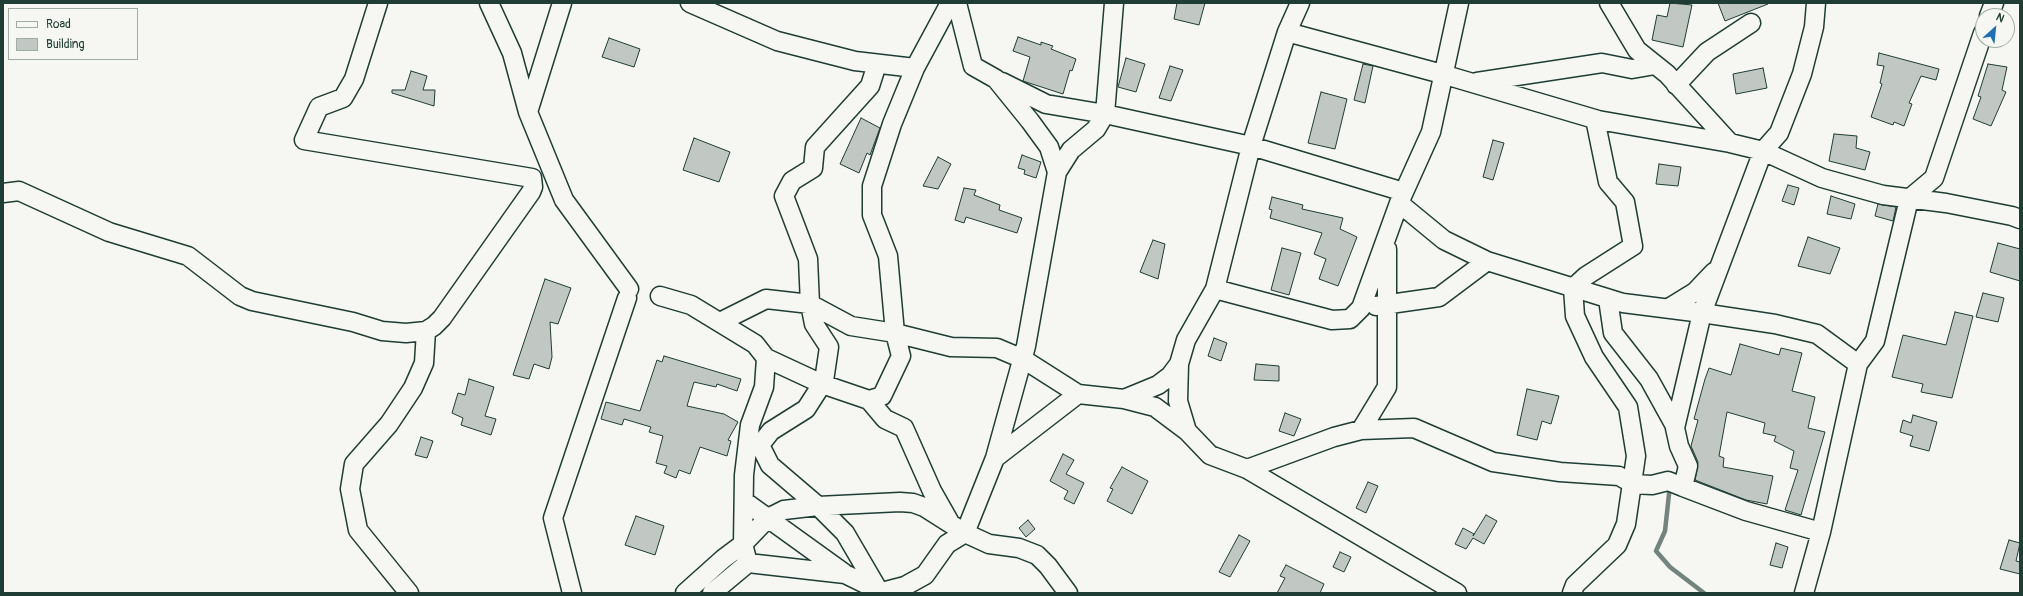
<!DOCTYPE html>
<html>
<head>
<meta charset="utf-8">
<style>
	body { margin:0 }
	#map { position:relative; width:2023px; height:596px; overflow:hidden; background:#f6f6f2; font-family:Pangolin,sans-serif }
	canvas { display:block }
	.frame { position:absolute; inset:0; border:4px solid #1f3d34; pointer-events:none }
	.legend { position:absolute; left:8px; top:8px; width:130px; height:52px; box-sizing:border-box; background:#f6f6f2; border:1px solid #a0aca6; margin:0; padding:5px 7px; list-style:none; font-size:12px; color:#1f3d34 }
	.legend li { display:flex; align-items:center; gap:8px; height:20px }
	.legend b { width:20px; border:1px solid #a0aca6 }
	.north { position:absolute; left:1975px; top:8px; width:40px; height:40px; box-sizing:border-box; background:#f6f6f2; border:1px solid #a0aca6; border-radius:50%; rotate:27deg; font-size:11px; font-weight:700; line-height:16px; text-align:center; color:#1f3d34 }
	.north::after { content:''; display:block; margin:auto; width:14px; height:18px; background:#1f6fb2; clip-path:polygon(50% 0,100% 100%,50% 72%,0 100%) }
</style>
</head>
<body>
<div id="map">
<canvas width="2023" height="596"></canvas>
<div class="frame"></div>
<ul class="legend">
<li><b style="height:5px;background:#f6f6f2"></b>Road</li>
<li><b style="height:11px;background:#c1c8c3"></b>Building</li>
</ul>
<div class="north">N</div>
</div>
<script>
const ctx = document.querySelector('canvas').getContext('2d');
ctx.lineJoin = 'round';
const shape = rows => new Path2D(rows.map(r => 'M' + r).join(''));
function trace(path, color, width, dash) { ctx.strokeStyle = color; ctx.lineWidth = width; ctx.lineCap = dash ? 'butt' : 'round'; ctx.setLineDash(dash || []); ctx.stroke(path); }
function fillPath(path, color) { ctx.fillStyle = color; ctx.fill(path, 'evenodd'); }
trace(shape([
	[1670,485,1665,531,1656,551,1670,567,1704,593]
]), '#72847d', 4.5);
const building = shape([
	[1177,3,1205,3,1199,25,1174,19,1177,3],
	[1670,3,1692,5,1683,47,1652,40,1657,15,1667,17,1670,3],
	[1718,3,1768,3,1768,4,1725,21,1718,3],
	[1018,37,1041,45,1041,42,1053,46,1051,49,1076,59,1072,71,1070,70,1063,94,1023,81,1030,57,1013,51,1018,37],
	[609,38,640,49,634,67,602,57,609,38],
	[1879,53,1939,69,1936,80,1921,76,1909,103,1912,104,1904,126,1894,122,1893,125,1871,117,1882,84,1880,83,1884,66,1877,65,1879,53],
	[1126,58,1145,64,1136,92,1118,87,1126,58],
	[1363,64,1373,66,1365,103,1354,100,1363,64],
	[1988,64,2007,67,2002,90,2006,92,1991,126,1973,119,1981,97,1978,96,1988,64],
	[1170,66,1183,70,1171,101,1159,98,1170,66],
	[1763,68,1767,88,1736,94,1733,74,1763,68],
	[411,71,427,76,423,90,435,90,434,106,392,93,392,90,405,90,411,71],
	[1321,92,1347,99,1335,149,1308,143,1321,92],
	[861,118,880,128,870,155,867,153,859,173,840,164,861,118],
	[1834,134,1857,136,1856,148,1870,152,1865,170,1829,161,1834,134],
	[694,138,730,152,719,182,683,170,694,138],
	[1493,140,1504,143,1493,180,1483,177,1493,140],
	[1022,155,1041,162,1036,178,1024,174,1025,170,1018,168,1022,155],
	[938,157,951,164,938,189,923,186,938,157],
	[1659,164,1681,167,1678,186,1656,184,1659,164],
	[1788,185,1799,188,1794,205,1782,201,1788,185],
	[964,188,976,190,974,195,1000,205,999,210,1022,218,1017,233,966,217,964,223,955,220,964,188],
	[1831,196,1855,204,1851,219,1827,214,1831,196],
	[1272,197,1303,205,1302,209,1343,218,1340,229,1357,237,1338,286,1319,279,1326,259,1314,254,1322,233,1270,218,1272,210,1269,209,1272,197],
	[1878,204,1896,207,1893,221,1875,216,1878,204],
	[1808,237,1840,248,1830,274,1798,266,1808,237],
	[1153,240,1165,244,1158,279,1140,272,1153,240],
	[1998,243,2020,249,2020,281,1990,272,1998,243],
	[1282,248,1301,253,1289,295,1271,290,1282,248],
	[545,279,571,288,558,324,550,322,552,357,549,369,534,364,529,379,513,375,545,279],
	[1983,293,2004,298,1998,322,1976,317,1983,293],
	[1955,312,1973,316,1952,398,1921,392,1923,384,1892,377,1903,335,1946,345,1955,312],
	[1214,338,1227,343,1221,361,1208,356,1214,338],
	[1740,344,1779,355,1781,348,1802,353,1792,391,1815,397,1808,428,1825,432,1801,515,1785,510,1798,470,1790,468,1794,451,1774,441,1776,436,1763,433,1765,423,1727,412,1719,456,1724,458,1723,467,1773,476,1767,504,1746,500,1695,480,1698,462,1691,446,1698,420,1694,419,1705,379,1709,368,1731,375,1740,344],
	[664,356,741,379,737,391,717,384,716,387,694,382,687,406,724,414,738,422,728,440,731,441,727,456,700,447,690,474,679,470,676,478,664,473,667,466,656,463,663,436,649,432,651,427,624,419,622,425,601,419,606,402,640,411,657,360,662,362,664,356],
	[1256,364,1279,366,1279,381,1254,380,1256,364],
	[469,379,494,387,485,416,496,419,491,435,461,425,463,418,452,413,458,393,465,395,469,379],
	[1527,389,1559,396,1551,424,1542,421,1537,440,1517,435,1527,389],
	[1285,413,1301,419,1294,436,1279,431,1285,413],
	[1913,415,1937,422,1929,451,1910,446,1913,436,1900,432,1903,420,1911,423,1913,415],
	[421,437,433,441,427,458,415,455,421,437],
	[1063,454,1074,460,1066,474,1084,483,1074,504,1064,499,1068,491,1050,481,1063,454],
	[1122,467,1148,481,1132,514,1107,501,1113,489,1110,488,1122,467],
	[1368,482,1378,486,1366,513,1356,508,1368,482],
	[1486,515,1497,521,1484,544,1473,538,1466,549,1455,544,1463,528,1474,534,1473,536,1486,515],
	[636,516,664,526,655,555,625,545,636,516],
	[1028,520,1035,529,1026,537,1019,528,1028,520],
	[1239,535,1250,541,1230,577,1219,572,1239,535],
	[2009,540,2020,543,2016,561,2020,562,2020,574,2000,569,2009,540],
	[1776,543,1788,547,1782,568,1770,565,1776,543],
	[1340,552,1351,557,1344,572,1333,567,1340,552],
	[1286,565,1324,584,1320,593,1277,593,1285,578,1280,576,1286,565]
]);
fillPath(building, '#c1c8c3');
trace(building, '#1f3d34', 1);
const minor = shape([
	[489,3,512,53,528,112,564,200,629,289],
	[690,3,777,41,855,61,915,68,950,3],
	[957,3,973,66,996,79,1030,121,1049,147,1057,172,1026,346,995,458],
	[1609,3,1637,50,1667,74,1730,143],
	[1816,3,1814,27,1802,74,1779,133,1763,151,1702,313,1675,428,1679,446,1688,466,1683,487,1746,511,1821,532],
	[1989,16,1994,3],
	[1287,32,1442,74,1598,120,1730,143,1763,151,1822,178,1883,195,1946,203,2012,216,2020,219],
	[877,64,870,86,815,147,813,168,792,181,784,196,808,259,810,304,814,324,829,347,824,381,806,409,771,431,760,445,770,465,818,506,845,533,880,593],
	[1002,82,1046,104,1105,114,1251,146,1404,192],
	[1477,82,1602,63,1632,69,1655,65],
	[1676,85,1707,52,1751,23],
	[528,112,562,3],
	[1057,172,1071,150,1096,129,1105,114,1114,3],
	[3,193,19,191,109,232,188,256,240,296,252,301,353,322,382,331,406,333,426,331,434,326,442,318,531,192,533,187,532,178,304,140,319,107,343,98,354,79,378,3],
	[1399,203,1444,240,1487,261,1623,303,1702,313,1775,324,1817,334,1858,364],
	[1215,289,1332,320,1350,319,1361,308,1399,203,1431,132,1459,3],
	[660,296,691,305,755,344,766,358,764,387,750,425,744,475,743,544,748,563],
	[1608,299,1613,333,1649,379,1675,426],
	[1376,306,1439,297,1487,261],
	[1669,308,1695,292,1714,272],
	[720,322,766,299,810,304,851,326,895,333,951,347,997,348,1023,359,1078,394],
	[766,358,822,384,869,400,885,419,904,428,932,491,949,521],
	[1179,364,1178,401,1187,431],
	[1124,399,1155,407,1187,431,1210,455,1247,469,1457,593],
	[869,400,882,396,901,356,895,333,888,256,872,215,872,186,892,124,915,68],
	[1361,430,1414,428,1493,462,1560,472,1619,476,1633,484,1652,485,1668,481,1683,487],
	[1247,469,1334,437,1361,430,1387,387,1387,249],
	[744,501,844,573],
	[409,593,358,530,350,489,354,464,389,424,413,388,424,363,426,331],
	[572,593,553,518,627,298],
	[685,593,723,559,743,544,768,518,784,510,818,506,900,502,913,503,924,507,965,533,989,544,1019,548,1037,555,1048,566,1068,593],
	[712,593,748,563,845,574,880,591],
	[878,593,905,586,925,575,947,544,965,533,995,458,1078,394,1124,399,1158,385,1170,376,1179,364,1186,340,1215,289,1251,146,1287,32,1300,3],
	[1572,593,1575,585,1617,545,1626,524,1636,456,1628,407,1594,357,1575,316,1573,288,1586,276,1633,246,1625,202,1608,182,1595,119],
	[1804,593,1821,532,1858,364,1875,341,1909,199,1934,178,1983,33]
]);
trace(minor, '#1f3d34', 21);
trace(minor, '#f6f6f2', 18);
</script>
</body>
</html>
